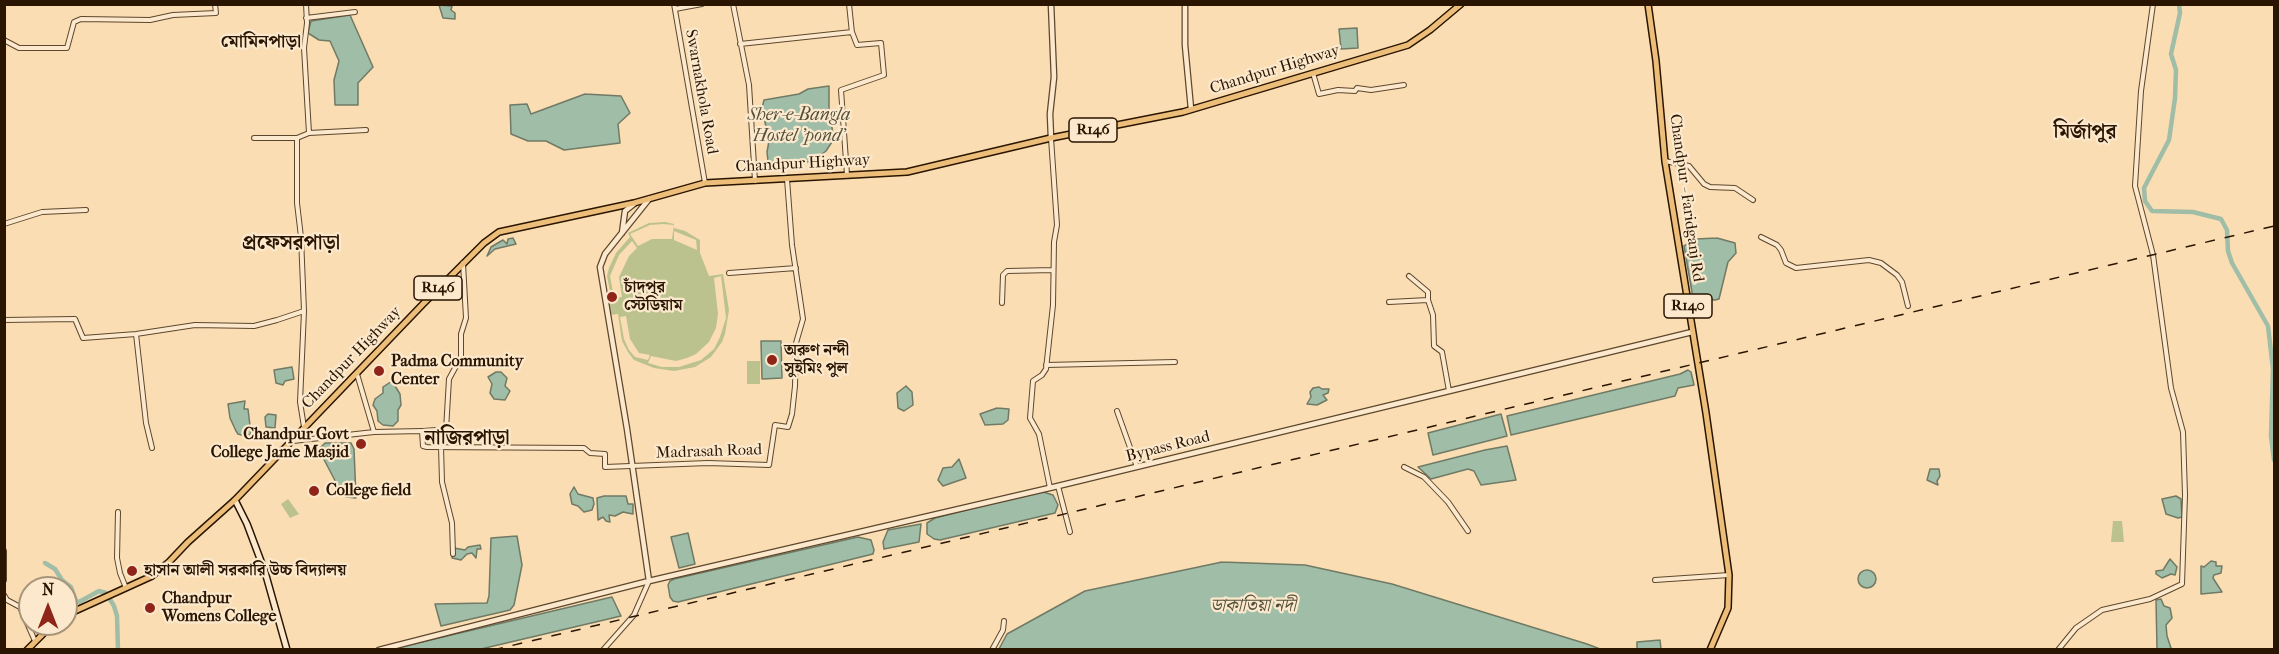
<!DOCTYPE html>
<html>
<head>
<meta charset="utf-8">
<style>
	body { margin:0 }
	#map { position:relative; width:2279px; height:654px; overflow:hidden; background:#faddb2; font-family:"IM FELL French Canon",serif }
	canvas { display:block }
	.frame { position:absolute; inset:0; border:6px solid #291501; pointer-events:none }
	.north { position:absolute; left:18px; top:576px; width:60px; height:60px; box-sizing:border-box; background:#fce9cd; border:2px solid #a8947b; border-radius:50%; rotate:0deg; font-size:16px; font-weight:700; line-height:24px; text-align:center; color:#291501 }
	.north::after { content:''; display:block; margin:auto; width:21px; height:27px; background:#8f2418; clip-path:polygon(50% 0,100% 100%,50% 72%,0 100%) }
</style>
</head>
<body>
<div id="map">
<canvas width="2279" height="654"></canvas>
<div class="frame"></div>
<div class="north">N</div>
</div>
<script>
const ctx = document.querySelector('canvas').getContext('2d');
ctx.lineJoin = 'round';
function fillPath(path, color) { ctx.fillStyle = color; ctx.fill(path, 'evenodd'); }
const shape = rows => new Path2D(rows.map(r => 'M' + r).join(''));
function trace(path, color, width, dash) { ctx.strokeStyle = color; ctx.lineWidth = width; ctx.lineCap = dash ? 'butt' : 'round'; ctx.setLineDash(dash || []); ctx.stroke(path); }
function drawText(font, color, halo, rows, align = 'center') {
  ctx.font = font + ' "IM FELL French Canon","Noto Serif Bengali",serif'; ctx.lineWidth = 4.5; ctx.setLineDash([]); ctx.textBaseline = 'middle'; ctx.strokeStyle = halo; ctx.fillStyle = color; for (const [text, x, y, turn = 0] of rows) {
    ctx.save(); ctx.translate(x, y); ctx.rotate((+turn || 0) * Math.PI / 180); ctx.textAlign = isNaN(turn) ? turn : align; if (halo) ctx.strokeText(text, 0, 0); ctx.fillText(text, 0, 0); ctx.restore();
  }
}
fillPath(shape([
	[665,222,674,224,674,228,685,231,700,240,700,253,709,276,723,274,729,310,725,334,722,342,711,357,695,367,674,371,654,368,634,360,628,352,622,341,618,314,610,315,607,297,611,296,607,276,609,268,616,253,630,237,628,233,649,223],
	[663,224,674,225,672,239,652,239,638,246,630,234,650,225],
	[674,231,696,240,697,250,674,240],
	[632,241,637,248,629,256,619,277,622,297,614,298,610,276,619,255],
	[721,276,726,318,720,337,714,349,701,360,679,367,662,367,648,363,651,356,676,361,687,358,696,354,709,342,716,328,718,314,714,278],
	[626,316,630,339,639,353,650,355,648,360,635,357,629,350,624,339,620,317],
	[747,361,760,361,760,384,747,384],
	[288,499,299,514,290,518,281,504],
	[2113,521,2122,521,2124,542,2111,542]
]), '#bbc28e');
const water = shape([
	[439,5,452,6,451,10,455,13,455,19,443,18,439,5],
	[350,15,373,67,358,83,358,105,335,105,334,80,339,61,330,41,319,40,308,33,311,21,350,15],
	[1357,28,1358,48,1341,49,1339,29,1357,28],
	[829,86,829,111,834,139,826,151,811,162,788,161,778,165,768,161,767,152,769,141,762,108,764,100,799,94,808,89,829,86],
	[585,94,621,96,630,113,618,124,620,143,564,150,546,141,528,141,511,134,510,105,527,104,531,114,585,94],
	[513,238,516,244,495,249,487,256,491,247,503,240,507,244,508,239,513,238],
	[1717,238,1735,243,1736,253,1728,262,1719,299,1715,300,1693,298,1684,246,1696,239,1717,238],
	[761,341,781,341,782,378,762,379,761,341],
	[292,367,294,379,285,381,283,385,276,383,274,370,292,367],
	[1688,370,1691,372,1694,385,1678,388,1675,396,1511,435,1507,416,1680,374,1688,370],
	[496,372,501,372,507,378,505,386,510,391,505,400,494,399,490,393,492,384,488,377,496,372],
	[392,381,400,394,401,405,398,410,398,421,393,426,383,425,378,421,377,411,373,405,375,399,383,393,383,387,392,381],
	[906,386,912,392,913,405,904,411,898,408,897,393,906,386],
	[1319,387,1322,389,1329,389,1328,393,1323,395,1327,400,1317,405,1307,404,1311,397,1310,392,1313,388,1319,387],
	[245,401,244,409,248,409,251,434,245,436,238,434,236,431,230,418,228,404,245,401],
	[997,408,1009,409,1008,420,1003,424,985,425,980,414,997,408],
	[268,414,276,415,275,428,266,427,265,417,268,414],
	[1501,414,1507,436,1433,455,1428,433,1501,414],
	[325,443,351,443,354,449,356,498,346,497,340,490,320,452,319,449,325,443],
	[1507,446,1516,480,1481,485,1474,471,1468,469,1431,479,1418,467,1485,450,1507,446],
	[959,459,966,478,943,486,938,480,943,468,952,467,959,459],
	[1930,469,1939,469,1940,476,1937,481,1938,485,1927,480,1930,469],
	[574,487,578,494,593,498,594,504,592,510,584,512,578,506,572,504,570,494,574,487],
	[1040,491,1053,495,1058,505,1055,513,940,540,934,539,927,534,927,523,935,518,1040,491],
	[604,496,626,496,628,504,633,504,633,514,623,512,615,516,609,515,610,522,606,521,603,517,598,520,597,498,604,496],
	[2176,496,2181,499,2182,517,2178,518,2166,514,2162,499,2176,496],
	[921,524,919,542,884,549,883,542,888,530,921,524],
	[688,533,695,564,679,568,671,537,688,533],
	[517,536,522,565,514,605,510,610,441,626,435,604,487,603,489,596,491,538,517,536],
	[858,537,871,540,874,550,873,554,678,602,673,601,670,597,668,585,670,581,674,579,858,537],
	[480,545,481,549,477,549,476,558,472,553,467,554,461,560,452,558,454,548,465,550,468,547,480,545],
	[2170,559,2177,567,2175,575,2171,574,2162,578,2156,574,2156,571,2163,570,2170,559],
	[2211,561,2216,562,2216,566,2222,566,2221,573,2214,575,2213,578,2222,592,2201,594,2201,566,2204,567,2211,561],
	[1222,562,1305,565,1392,584,1587,644,1600,649,999,649,1007,634,1085,591,1222,562],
	'1858 579a9 9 0 1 1 18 0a9 9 0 1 1-18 0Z',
	[612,597,621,616,481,649,392,649,612,597],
	[2161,599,2164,606,2170,608,2172,618,2166,625,2167,636,2171,648,2169,649,2157,649,2156,600,2161,599],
	[1660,640,1661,649,1637,649,1637,642,1660,640]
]);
fillPath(water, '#9fbda7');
trace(water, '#707a65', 1.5);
trace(shape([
	[2179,4,2180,13,2171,54,2176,70,2175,98,2169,140,2144,188,2145,201,2152,211,2193,212,2221,219,2227,230,2228,251,2232,263,2268,326,2273,369,2271,436,2274,460],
	[45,563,55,569,62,580,71,587,76,601,79,602,99,591,106,593,114,606,117,616,118,650]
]), '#9fbda7', 4.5);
const minor = shape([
	[306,4,307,23,304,48,309,133],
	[674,4,705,183],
	[733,4,749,85,755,181],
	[849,4,852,33],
	[675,9,702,4],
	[306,18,355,12],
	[4,40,19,48,67,48,74,22,81,19,150,20,173,15,216,13,215,4],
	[740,44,852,32,857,45,881,43,884,75,841,90,847,175],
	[1313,73,1319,94,1338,90,1355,91,1357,88,1371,90,1404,85],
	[254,138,297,138,309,133,366,130],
	[1665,161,1689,166,1704,184,1710,187,1735,188,1753,200],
	[4,224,42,212,86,210],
	[1761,237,1777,245,1781,250,1786,263,1796,268,1869,260,1881,263,1897,275,1902,282,1908,306],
	[729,273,796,268],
	[1409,276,1428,292,1428,300,1433,315,1434,346,1442,352,1449,391],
	[1389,302,1428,300],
	[1002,303,1003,275,1007,271,1053,270],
	[4,320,75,319,83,338,136,334,195,325,254,326,277,320,304,311,301,237,297,203,297,138],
	[136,334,146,423,152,448],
	[1046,365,1175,362],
	[357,374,374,432],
	[1117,411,1137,467],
	[304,427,300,402,304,311],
	[446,430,449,379,461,357,461,334,466,318,463,263],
	[423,431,451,429,453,447],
	[293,441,374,432,422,431,423,446,427,447,584,448,590,453,605,454,605,467,708,463,769,465,775,425,788,427,792,414,795,386,796,343,803,319,792,245,787,179],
	[441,447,442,482,452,523,453,554],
	[1404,467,1424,477,1448,502,1468,531],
	[1058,486,1070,532],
	[1050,488,1039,434,1030,418,1033,381,1042,375,1046,369,1053,305,1054,242,1057,225,1051,138],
	[118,512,117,558,120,573,126,588],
	[4,551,4,580],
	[1655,580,1729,575],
	[4,595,7,600,20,607,35,641],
	[603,650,634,615,649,581],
	[992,650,1003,630,1004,621],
	[2058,650,2076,628,2102,610,2150,599,2182,584,2185,495,2183,432,2171,388,2153,255,2135,186,2141,91,2153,4]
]);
const tertiary = shape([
	[1051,4,1054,77,1050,114,1051,138],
	[1185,4,1185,45,1191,109],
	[649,199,605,254,600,267,627,429,649,581],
	[622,233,625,211,634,204],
	[379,650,649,581,1058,486,1692,332]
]);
const secondary = shape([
	[235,500,247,524,265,572,287,650]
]);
const primary = shape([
	[1648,4,1656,61,1665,161,1706,413,1729,575,1728,608,1710,650],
	[66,615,152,576,169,562,188,542,235,500,423,304,484,243,499,232,634,203,705,183,907,172,1051,138,1183,112,1408,45,1430,30,1461,4],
	[27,650,53,624]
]);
trace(minor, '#5d472d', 6);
trace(tertiary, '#5d472d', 7);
trace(secondary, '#291501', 8);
trace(primary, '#291501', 8);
trace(minor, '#fce9cd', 4);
trace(tertiary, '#fce9cd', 4.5);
trace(secondary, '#fce9cd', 5);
trace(primary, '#edbe79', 5);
trace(shape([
	[493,650,2274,226]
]), '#291501', 1.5, [10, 10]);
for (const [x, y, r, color] of [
	[612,297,6,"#8f2418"],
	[772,360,6,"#8f2418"],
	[379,371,6,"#8f2418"],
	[361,444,6,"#8f2418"],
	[314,491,6,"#8f2418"],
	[132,571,6,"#8f2418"],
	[150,608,6,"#8f2418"]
]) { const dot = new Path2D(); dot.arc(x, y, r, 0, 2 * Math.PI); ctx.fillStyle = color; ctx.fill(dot); trace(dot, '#fce9cd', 2); }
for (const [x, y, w] of [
	[1093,130,48],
	[438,288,48],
	[1688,306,48]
]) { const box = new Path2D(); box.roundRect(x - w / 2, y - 12, w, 24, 4.5); ctx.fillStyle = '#fce9cd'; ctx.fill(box); trace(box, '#291501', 1.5); }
drawText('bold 15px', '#291501', null, [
	["R146",1093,130],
	["R146",438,288],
	["R140",1688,306]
]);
drawText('16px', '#291501', '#fce9cd', [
	["Chandpur Highway",1275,70,-17],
	["Swarnakhola Road",701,92,80],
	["Chandpur Highway",803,164,-3],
	["Chandpur - Faridganj Rd",1686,198,82],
	["Chandpur Highway",352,358,-46],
	["Bypass Road",1168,447,-14],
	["Madrasah Road",709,452,-2]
]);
drawText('bold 16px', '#291501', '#fce9cd', [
	["চাঁদপুর",624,288],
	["স্টেডিয়াম",624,306],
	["অরুণ নন্দী",784,351],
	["সুইমিং পুল",784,369],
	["Padma Community",391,362],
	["Center",391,380],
	["Chandpur Govt",349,435,"right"],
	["College Jame Masjid",349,453,"right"],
	["College field",326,491],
	["হাসান আলী সরকারি উচ্চ বিদ্যালয়",144,571],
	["Chandpur",162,599],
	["Womens College",162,617]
], 'left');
drawText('bold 18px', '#291501', '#fce9cd', [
	["মোমিনপাড়া",261,43]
]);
drawText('italic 18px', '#52503b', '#fce9cd', [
	["Sher-e-Bangla",799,116],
	["Hostel 'pond'",799,137],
	["ডাকাতিয়া নদী",1253,607]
]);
drawText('bold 20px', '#291501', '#fce9cd', [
	["মির্জাপুর",2085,133],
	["প্রফেসরপাড়া",291,244],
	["নাজিরপাড়া",467,439]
]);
</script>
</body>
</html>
